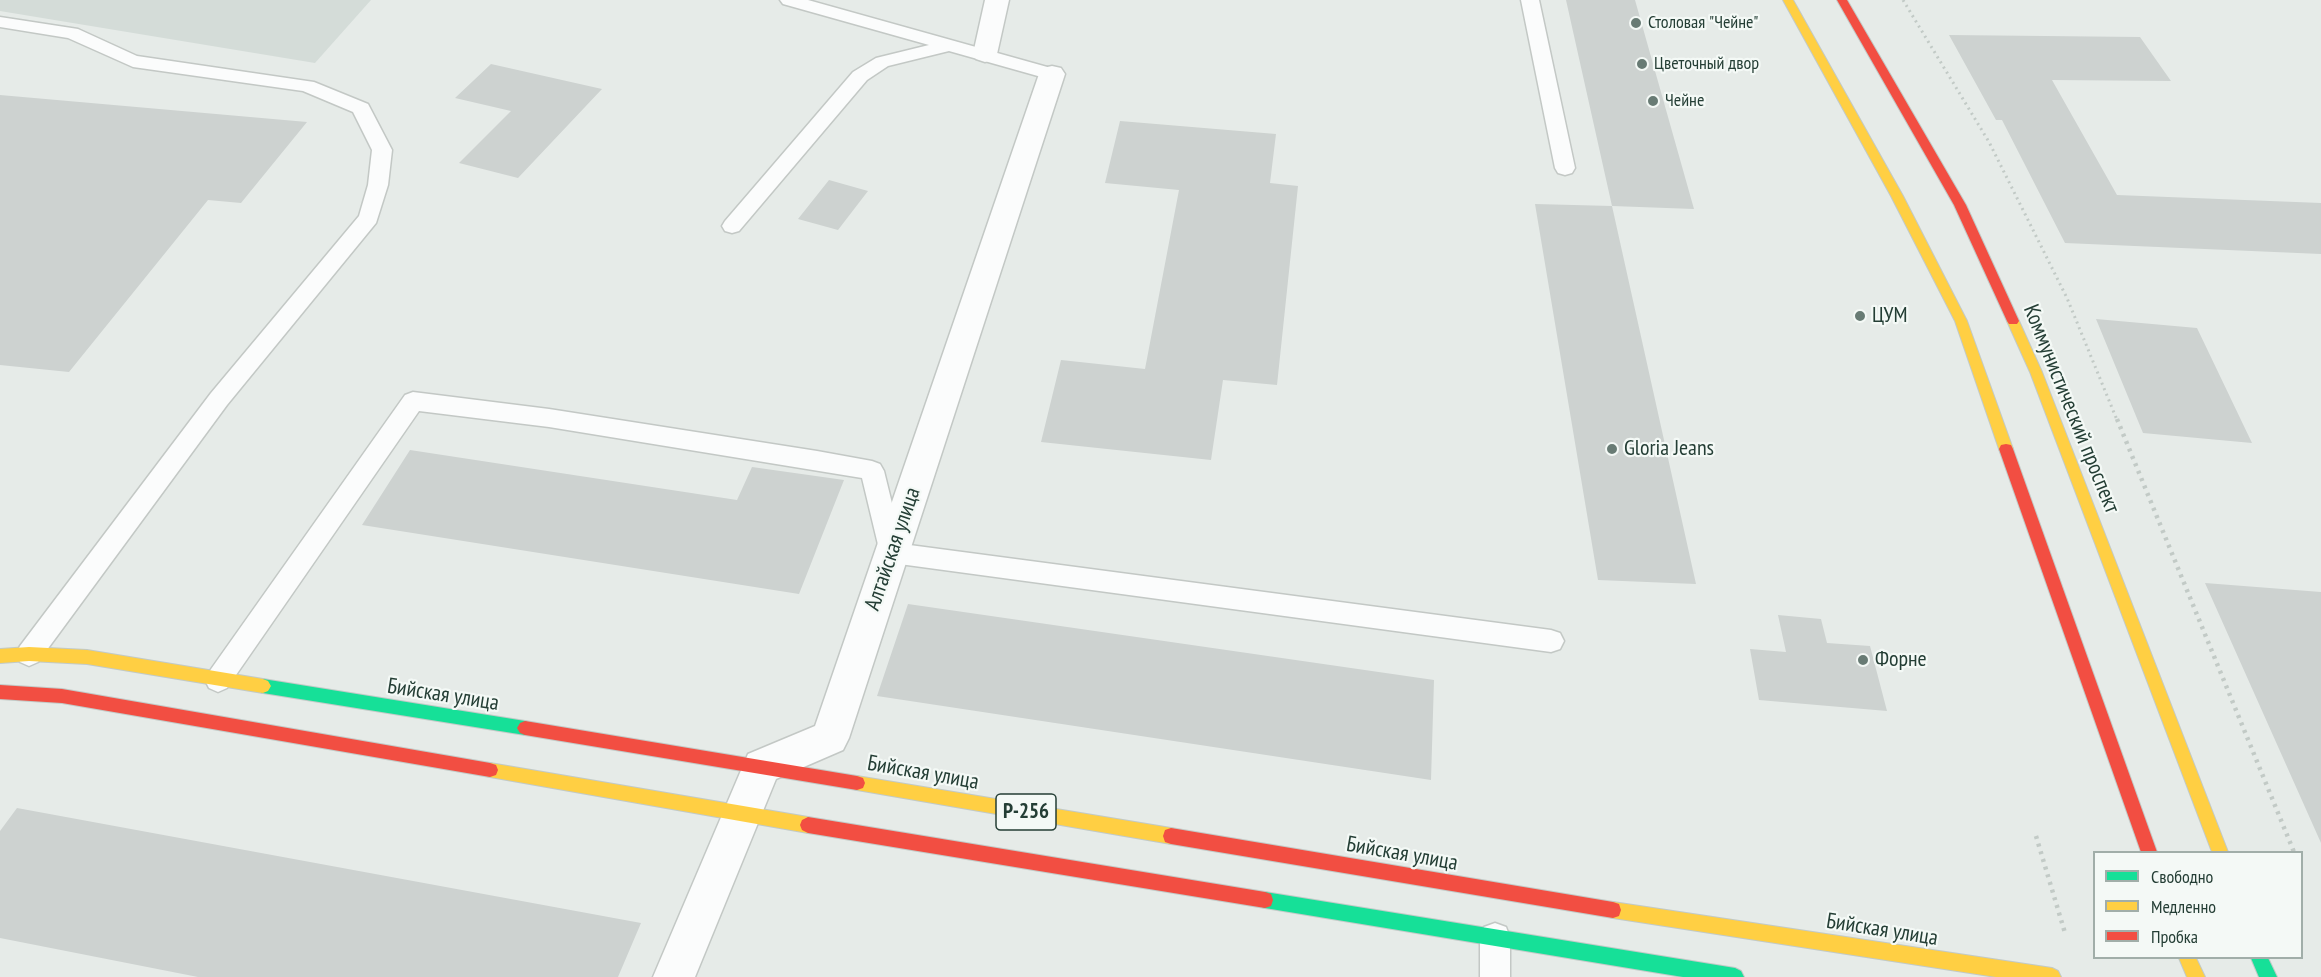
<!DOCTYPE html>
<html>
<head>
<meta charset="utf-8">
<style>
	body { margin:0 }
	#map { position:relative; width:2321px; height:977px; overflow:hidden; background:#e6ebe8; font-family:"PT Sans Narrow",sans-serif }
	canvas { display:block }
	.legend { position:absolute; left:2093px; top:851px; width:210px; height:108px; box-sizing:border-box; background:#f4f9f6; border:2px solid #a1aea9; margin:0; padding:8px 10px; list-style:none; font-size:18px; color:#243e35 }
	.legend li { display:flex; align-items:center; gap:12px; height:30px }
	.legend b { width:30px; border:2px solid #a1aea9 }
</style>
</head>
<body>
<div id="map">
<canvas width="2321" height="977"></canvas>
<ul class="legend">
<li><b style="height:8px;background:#16e098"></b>Свободно</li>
<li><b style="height:8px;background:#ffcf43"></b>Медленно</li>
<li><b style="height:8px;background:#f24e42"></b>Пробка</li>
</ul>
</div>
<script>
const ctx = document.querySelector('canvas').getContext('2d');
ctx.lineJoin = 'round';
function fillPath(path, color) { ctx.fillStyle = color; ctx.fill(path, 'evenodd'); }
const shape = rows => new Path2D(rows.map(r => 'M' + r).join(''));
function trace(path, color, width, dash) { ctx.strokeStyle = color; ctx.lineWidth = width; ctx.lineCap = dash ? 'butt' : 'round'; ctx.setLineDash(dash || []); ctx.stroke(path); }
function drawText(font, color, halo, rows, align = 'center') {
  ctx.font = font + ' "PT Sans Narrow",sans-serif'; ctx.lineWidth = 4.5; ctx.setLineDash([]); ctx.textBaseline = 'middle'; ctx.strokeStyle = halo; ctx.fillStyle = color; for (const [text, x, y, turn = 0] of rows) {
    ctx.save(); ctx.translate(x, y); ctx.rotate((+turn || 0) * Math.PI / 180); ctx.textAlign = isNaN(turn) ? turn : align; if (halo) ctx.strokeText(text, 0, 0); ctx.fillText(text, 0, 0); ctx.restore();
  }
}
fillPath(shape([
	[0,0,371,0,315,63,0,11]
]), '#d4dcd8');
fillPath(shape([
	[1566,0,1635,0,1694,209,1612,206],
	[1949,35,2140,37,2171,81,2052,80,2117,195,2321,203,2321,254,2065,243,2002,120,1996,120],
	[491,64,602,89,518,178,459,163,511,111,455,98],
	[0,95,307,122,241,203,208,200,69,372,0,365],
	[1120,121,1276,134,1270,183,1298,186,1277,385,1223,380,1211,460,1041,442,1061,360,1145,369,1179,190,1105,183],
	[829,180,868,191,838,230,798,219],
	[1535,204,1612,206,1696,584,1598,580],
	[2096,319,2197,328,2252,443,2143,433],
	[410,450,737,500,752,467,844,480,799,594,362,525],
	[2205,583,2321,592,2321,843],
	[908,604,1434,680,1431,780,877,696],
	[1778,615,1821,619,1827,643,1870,646,1887,711,1759,700,1750,649,1786,652],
	[17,808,641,923,618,977,198,977,0,938,0,831]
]), '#cdd2d0');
const lane = shape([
	[780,0,808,0,1058,70,1061,74,1058,78,1052,80,949,51,888,66,867,80,739,231,732,233,725,231,722,226,725,221,853,72,876,58,929,45,783,4,780,0],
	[1521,0,1539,0,1575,168,1572,173,1565,175,1558,173,1555,168,1521,0],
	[0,17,78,29,137,56,314,82,368,104,392,150,388,185,376,223,227,405,38,662,29,666,20,662,16,654,20,646,211,393,359,216,368,185,372,150,353,112,303,91,133,67,68,38,0,27,0,17],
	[413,392,549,409,817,451,872,461,880,464,884,471,902,544,1551,630,1560,633,1564,641,1560,649,1551,652,892,563,883,560,880,553,862,478,549,427,419,411,227,688,218,692,209,688,205,680,209,672,405,395,413,392],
	[1495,923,1506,927,1510,938,1510,977,1480,977,1480,938,1484,927,1495,923]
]);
const street = shape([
	[985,0,1009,0,997,54,994,59,985,62,976,59,973,54,985,0],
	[1052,66,1061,68,1065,74,849,738,843,750,776,779,695,977,653,977,748,754,815,726,1039,74,1043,68,1052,66]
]);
const fast = shape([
	[263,679,525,721,530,723,533,728,530,733,525,735,263,693,258,691,255,686,258,681,263,679],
	[1265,892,1735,968,1741,971,1744,977,1683,977,1265,908,1259,906,1257,900,1259,894,1265,892],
	[2251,958,2268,958,2277,977,2259,977,2251,958]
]);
const slow = shape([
	[1783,0,1793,0,1903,196,1967,321,2013,449,2011,453,2006,454,2001,453,1999,449,1955,321,1891,196,1783,0],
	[2013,317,2019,321,2042,372,2228,852,2212,852,2030,372,2007,321,2013,317],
	[29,647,87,650,263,679,268,681,271,686,268,691,263,693,87,664,29,661,0,663,0,649,29,647],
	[490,763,808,817,814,820,816,825,814,830,808,833,490,777,484,775,482,770,484,765,490,763],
	[857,776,1171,828,1177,830,1179,836,1177,842,1171,844,857,790,851,788,849,783,851,778,857,776],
	[1613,902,2052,968,2058,971,2061,977,1996,977,1613,918,1607,916,1605,910,1607,904,1613,902],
	[2179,958,2196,958,2205,977,2187,977,2179,958]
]);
const jam = shape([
	[1837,0,1847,0,1966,205,2019,321,2017,324,2009,324,2007,321,1954,205,1837,0],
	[2006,444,2011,445,2013,449,2157,852,2141,852,1999,449,2001,445,2006,444],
	[0,685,62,689,490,763,496,765,498,770,496,775,490,777,62,703,0,699,0,685],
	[525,721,857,776,863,778,865,783,863,788,857,790,525,735,520,733,517,728,520,723,525,721],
	[808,817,1265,892,1271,894,1273,900,1271,906,1265,908,808,833,802,830,800,825,802,820,808,817],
	[1171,828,1613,902,1619,904,1621,910,1619,916,1613,918,1171,844,1165,842,1163,836,1165,830,1171,828]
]);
trace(lane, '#c3c8c5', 3);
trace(street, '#c3c8c5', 3);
trace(fast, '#c2cac7', 2);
trace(slow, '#c2cac7', 2);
trace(jam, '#c2cac7', 2);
trace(shape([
	[1903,0,1989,142,2067,298,2117,420]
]), '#c2cac6', 3, [2, 4]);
trace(shape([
	[2117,419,2294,852],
	[2036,836,2065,933]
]), '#c2cac6', 4.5, [3, 5]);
fillPath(lane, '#fbfcfc');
fillPath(street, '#fbfcfc');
fillPath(fast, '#16e098');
fillPath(slow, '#ffcf43');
fillPath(jam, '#f24e42');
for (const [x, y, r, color] of [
	[1636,23,6,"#687b74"],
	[1642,64,6,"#687b74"],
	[1653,101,6,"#687b74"],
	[1860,316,6,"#687b74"],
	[1612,449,6,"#687b74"],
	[1863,660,6,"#687b74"]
]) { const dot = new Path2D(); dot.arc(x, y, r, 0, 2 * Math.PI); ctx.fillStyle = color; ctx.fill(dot); trace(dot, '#f4f9f6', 2); }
drawText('18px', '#243e35', '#f4f9f6', [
	["Столовая \"Чейне\"",1648,23],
	["Цветочный двор",1654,64],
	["Чейне",1665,101]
], 'left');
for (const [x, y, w] of [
	[1026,812,60]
]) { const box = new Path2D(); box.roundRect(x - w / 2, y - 18, w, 36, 4.5); ctx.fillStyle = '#f4f9f6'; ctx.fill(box); trace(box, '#243e35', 1.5); }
drawText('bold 21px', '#243e35', null, [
	["Р-256",1026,812]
]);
drawText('22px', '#243e35', '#f4f9f6', [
	["ЦУМ",1872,316],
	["Gloria Jeans",1624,449],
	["Форне",1875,660]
], 'left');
drawText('22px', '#243e35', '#f4f9f6', [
	["Коммунистический проспект",2071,409,68],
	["Алтайская улица",893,549,-71],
	["Бийская улица",443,695,9],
	["Бийская улица",923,773,10],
	["Бийская улица",1402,854,10],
	["Бийская улица",1882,930,9]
]);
</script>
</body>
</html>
